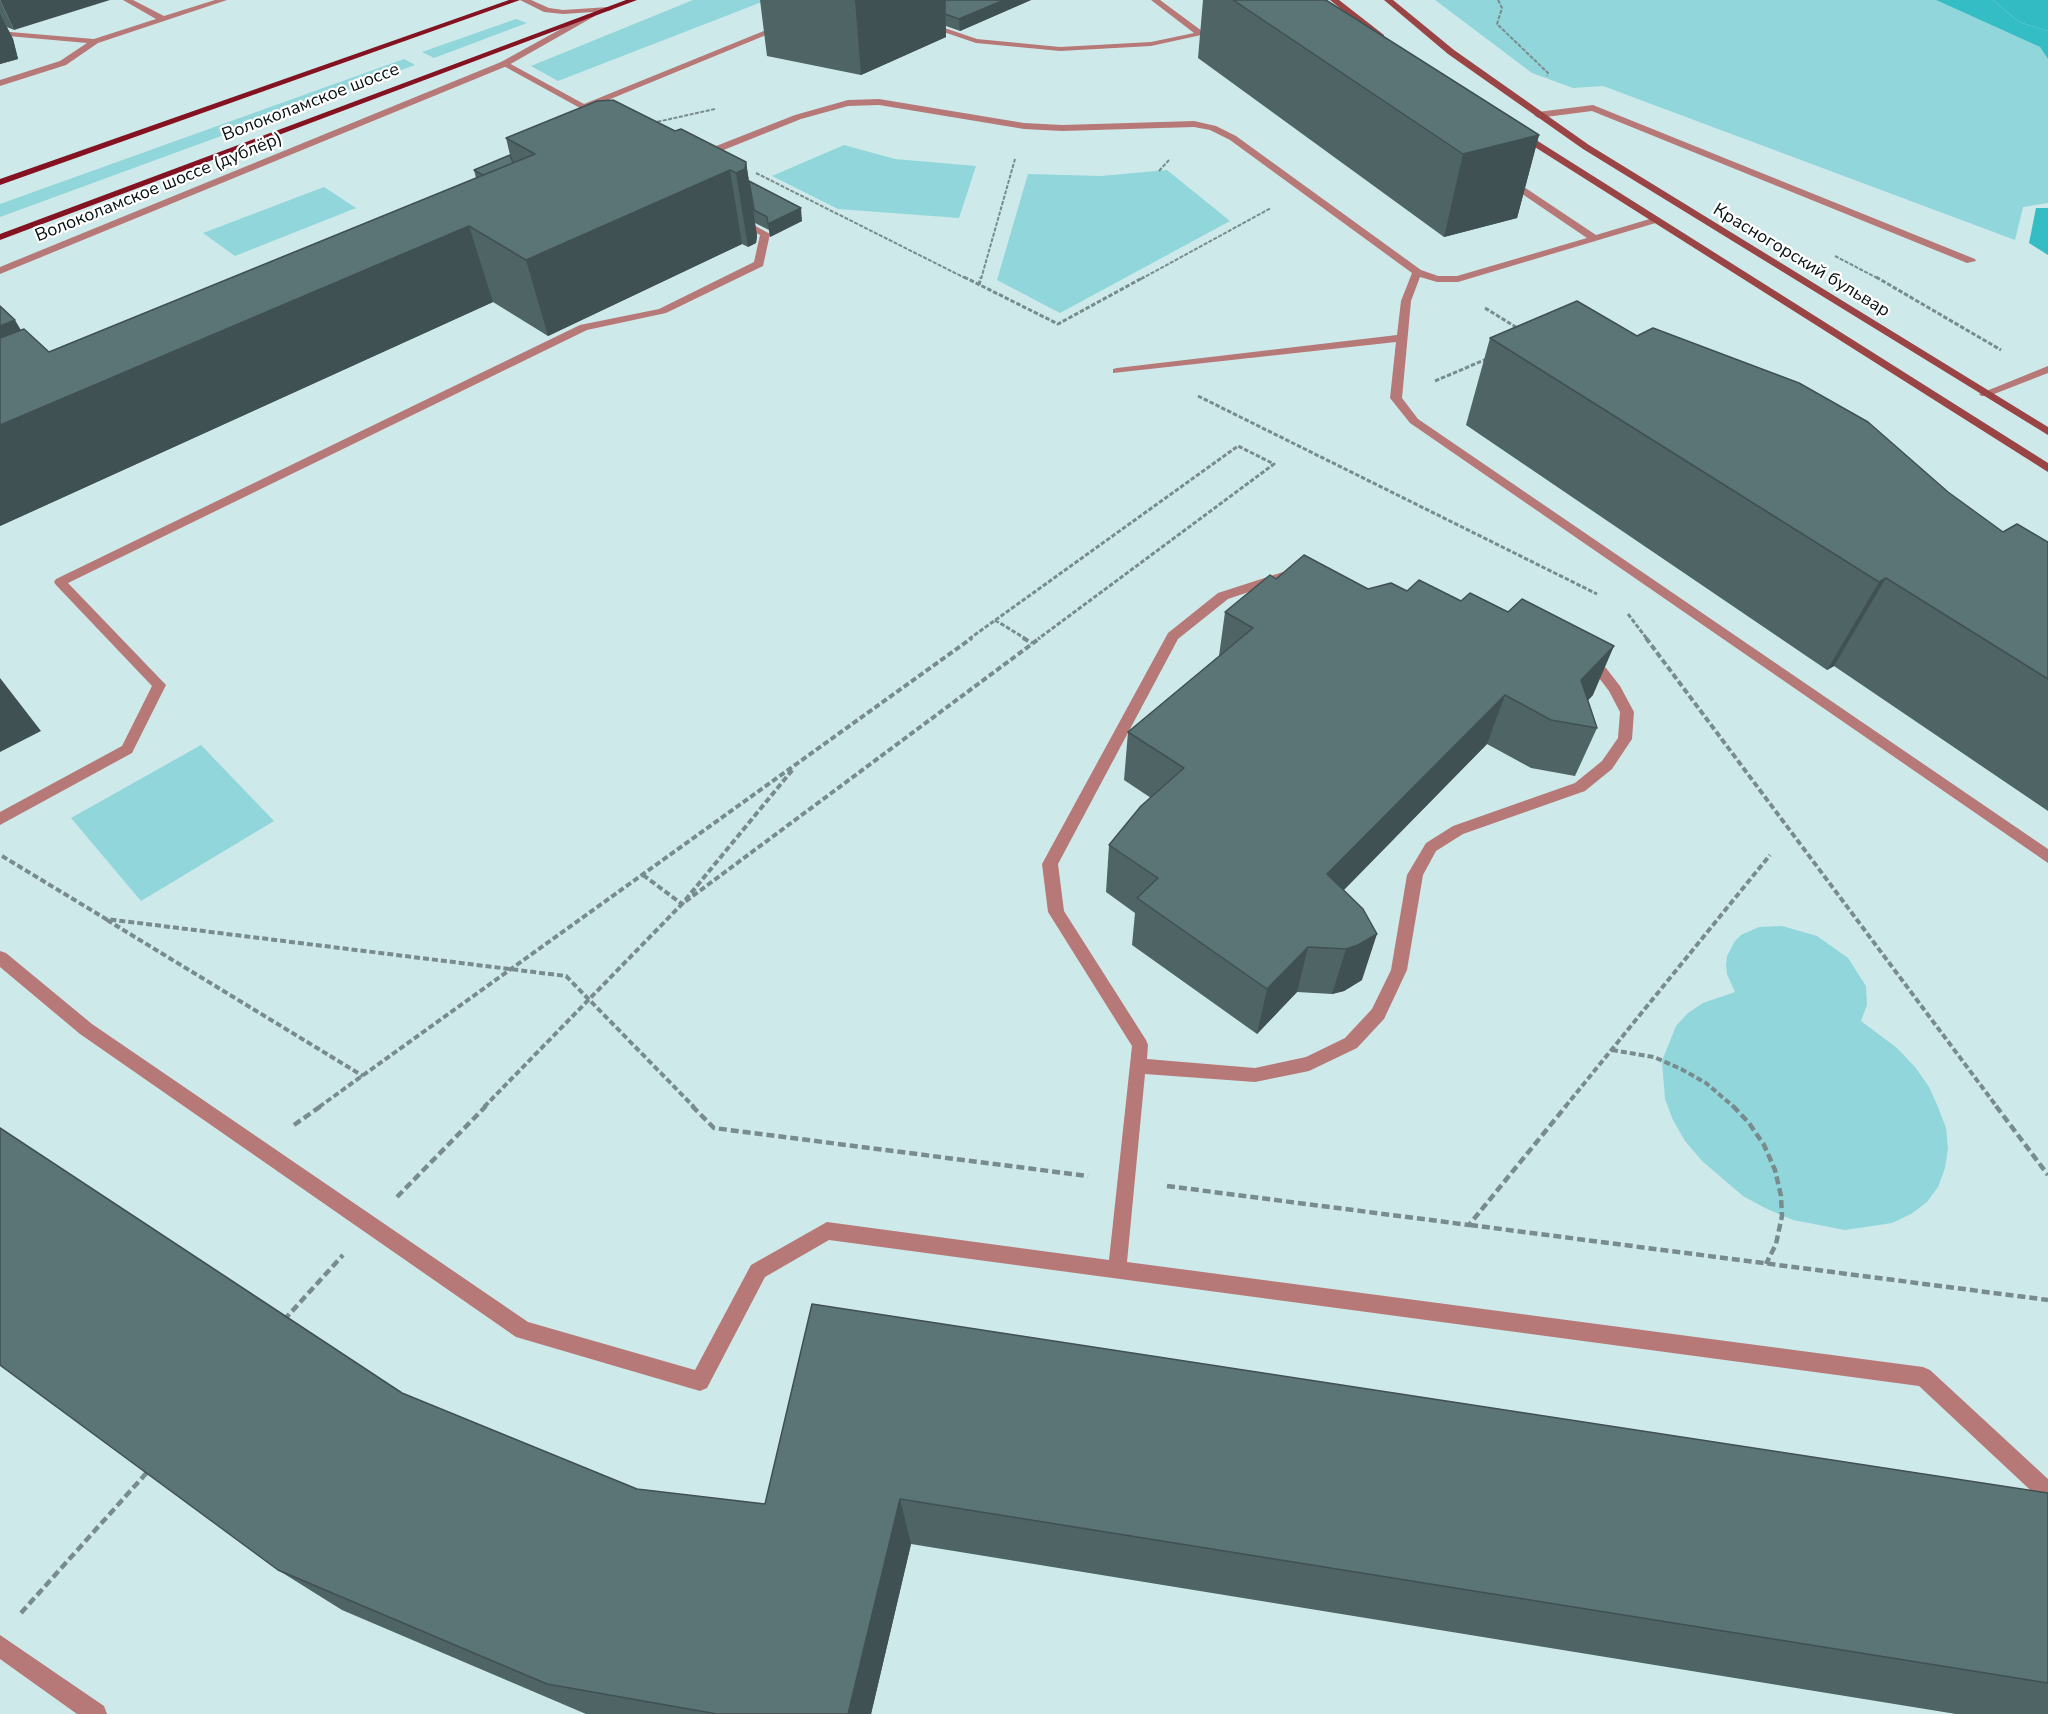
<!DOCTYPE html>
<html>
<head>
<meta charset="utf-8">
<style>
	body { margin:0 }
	canvas { display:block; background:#cde9ea }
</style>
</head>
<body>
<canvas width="2048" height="1714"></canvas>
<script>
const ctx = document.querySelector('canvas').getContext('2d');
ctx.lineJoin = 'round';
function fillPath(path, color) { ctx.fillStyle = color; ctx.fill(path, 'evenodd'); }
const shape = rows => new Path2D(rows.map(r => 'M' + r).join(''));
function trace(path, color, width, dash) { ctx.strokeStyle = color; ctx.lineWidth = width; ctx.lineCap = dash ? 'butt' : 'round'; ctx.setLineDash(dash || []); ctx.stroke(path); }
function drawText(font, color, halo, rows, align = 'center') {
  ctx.font = font + ' "Nunito Sans",sans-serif'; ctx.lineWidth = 4.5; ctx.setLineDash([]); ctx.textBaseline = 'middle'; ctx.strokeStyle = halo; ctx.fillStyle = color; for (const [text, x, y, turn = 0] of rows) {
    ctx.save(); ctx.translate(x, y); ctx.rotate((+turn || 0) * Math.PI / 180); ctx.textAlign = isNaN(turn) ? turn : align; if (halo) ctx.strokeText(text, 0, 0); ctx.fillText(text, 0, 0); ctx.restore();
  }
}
fillPath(shape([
	[693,0,767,0,558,81,531,66],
	[1435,0,1936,0,2040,47,2048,59,2048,203,2023,207,2015,240,1603,86,1573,88,1532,73],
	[516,19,527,23,434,58,422,52],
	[404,59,415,65,0,217,0,204],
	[844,145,895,159,976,166,959,218,838,209,772,176],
	[1167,170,1230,221,1060,313,997,280,1028,174,1101,176],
	[324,187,356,208,235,256,203,233],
	[201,745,274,821,141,901,71,818],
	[1782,926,1817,936,1848,958,1866,986,1867,1005,1861,1021,1897,1048,1915,1067,1929,1087,1938,1107,1946,1128,1948,1149,1945,1168,1938,1187,1927,1202,1911,1214,1892,1223,1845,1230,1793,1220,1767,1209,1743,1196,1702,1161,1685,1141,1673,1120,1665,1099,1662,1061,1676,1026,1688,1013,1703,1003,1735,992,1727,974,1726,965,1727,956,1735,941,1741,935,1759,927]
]), '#91d6da');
fillPath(shape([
	[1936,0,1993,0,2019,22,2048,31,2048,59,2040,47],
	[2036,208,2048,208,2048,255,2029,243]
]), '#34bdc4');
fillPath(shape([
	[1993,0,2048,0,2048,31,2019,22]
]), '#32bbc3');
trace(shape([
	[1498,0,1502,8,1497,24,1548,73,1547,76],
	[652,123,715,109],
	[1159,171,1169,160],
	[756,173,967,279],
	[1835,256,1879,279],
	[981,279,1015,159],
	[1141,279,1271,208]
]), '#788c8d', 2, [4, 1.5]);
trace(shape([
	[964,277,1058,324,1144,277],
	[1876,277,2001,350],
	[979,285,981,277],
	[1485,308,1519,329],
	[1435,381,1489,358],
	[1198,396,1597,594],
	[1628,614,1647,639],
	[995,620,1026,639],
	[969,639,1238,446,1274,464,1038,639]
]), '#788c8d', 3, [4.5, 2]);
trace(shape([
	[1023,638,1032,643],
	[1646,638,1997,1107],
	[2,856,106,919,566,976,694,1107],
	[643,875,682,904,794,768],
	[107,920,363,1076],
	[1612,1050,1654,1057,1681,1069,1706,1083,1734,1107],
	[319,1107,972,638],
	[484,1107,682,904,1040,638],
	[1565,1107,1770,855]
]), '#788c8d', 4, [6, 3]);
trace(shape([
	[692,1106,714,1128,1088,1176],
	[1733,1106,1749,1123,1764,1145,1775,1170,1781,1196,1782,1216,1776,1244,1766,1264],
	[1996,1106,2048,1175],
	[294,1125,321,1106],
	[1167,1186,1469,1225,1566,1106],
	[397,1197,486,1106],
	[1470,1225,2048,1300],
	[284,1320,343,1255],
	[21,1613,150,1469]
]), '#788c8d', 4.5, [8, 4]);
fillPath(shape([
	[123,0,133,0,164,16,215,0,227,0,98,43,66,65,0,86,0,80,60,61,87,43,8,36,0,32,0,27,10,32,94,39,156,19,123,0],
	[520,0,531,0,549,8,563,10,609,7,613,9,609,11,563,14,544,12,520,0],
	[1151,0,1160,0,1202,31,1220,28,1224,30,1151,46,1060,51,976,43,923,25,930,23,977,39,1060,47,1151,42,1194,33,1151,0],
	[781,24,788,26,591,107,603,114,604,116,600,119,500,64,507,62,584,104,781,24],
	[879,99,1024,123,1062,125,1194,121,1216,126,1236,136,1421,270,1438,276,1457,276,1587,238,1506,183,1506,179,1512,179,1596,235,1653,218,1659,218,1659,222,1458,282,1437,282,1420,277,1411,301,1402,398,1418,419,2048,849,2048,863,1410,423,1390,398,1396,342,1113,373,1113,369,1117,368,1397,335,1401,301,1412,273,1230,140,1210,130,1194,127,1062,131,1024,129,879,105,848,106,801,119,716,153,701,155,696,152,711,148,795,115,848,100,879,99],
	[1593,105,1975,259,1976,261,1967,263,1592,111,1538,118,1534,115,1538,112,1593,105],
	[735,218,741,218,770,234,763,266,666,313,587,330,68,583,166,685,132,753,0,825,0,812,122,746,152,686,56,585,54,582,56,579,580,325,659,309,754,262,760,235,735,222,735,218],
	[2048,366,2048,373,1989,396,1981,396,1979,394,2048,366],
	[1283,572,1301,576,1303,579,1297,583,1284,580,1228,599,1178,639,1058,864,1064,911,1146,1040,1148,1045,1147,1059,1255,1068,1306,1057,1345,1038,1372,1009,1391,970,1407,875,1426,843,1453,826,1575,783,1602,761,1618,738,1620,712,1609,691,1596,674,1583,663,1581,660,1583,657,1593,657,1606,668,1620,686,1634,712,1632,739,1612,769,1585,791,1463,834,1436,851,1423,875,1407,970,1384,1019,1357,1048,1309,1071,1255,1082,1145,1074,1127,1262,1923,1367,1930,1370,2048,1479,2048,1503,2041,1500,1919,1386,829,1240,765,1277,707,1388,700,1391,516,1337,80,1034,0,967,0,951,6,953,92,1024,528,1322,695,1370,751,1265,827,1222,1109,1260,1132,1046,1048,912,1042,864,1168,633,1218,593,1283,572],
	[0,1635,104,1706,107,1714,77,1714,0,1659,0,1635]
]), '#b77977');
fillPath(shape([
	[588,14,595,16,507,66,0,274,0,267,501,62,588,14]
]), '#b77977');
fillPath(shape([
	[1330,0,1339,0,1384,35,1384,39,1378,39,1330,0],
	[1384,0,1393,0,1454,50,1589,145,2048,427,2048,435,1583,149,1448,54,1384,0],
	[1519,133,1525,133,2048,463,2048,472,1519,137,1519,133]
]), '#9b4445');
fillPath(shape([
	[509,0,520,0,0,185,0,179,509,0],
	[626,0,637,0,0,240,0,234,626,0]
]), '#841221');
fillPath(shape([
	[0,0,14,30,7,27,13,39,18,59,0,64],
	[760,0,1031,0,960,31,946,26,946,37,861,75,767,56],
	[1203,0,1326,0,1539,135,1517,218,1444,237,1198,58],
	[675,131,746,162,749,181,802,221,770,237,769,230,755,223,757,236,756,243,748,247,742,244,548,336,493,302,0,526,21,330,49,352,476,178,474,170,510,155,506,138],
	[1637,336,1948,492,2003,532,2048,542,2048,811,1834,666,1827,670,1466,425,1490,338],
	[1276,579,1368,589,1593,695,1587,701,1597,728,1575,776,1531,768,1487,744,1344,890,1362,980,1344,991,1332,994,1297,992,1257,1034,1132,945,1135,913,1106,892,1109,845,1151,798,1124,780,1128,732,1219,656,1225,612],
	[812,1304,2048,1493,2048,1714,1956,1714,911,1544,871,1714,586,1714,342,1610,278,1570,402,1393,637,1489,765,1504]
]), '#4e6465');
fillPath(shape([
	[0,0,110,0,14,30],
	[855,0,945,0,946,37,861,75],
	[1004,0,1031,0,960,31,959,19],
	[0,14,13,39,18,59,0,64],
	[1539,135,1517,218,1444,237,1463,154],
	[746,162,757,236,756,243,748,247,736,173],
	[730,170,742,244,548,336,526,260],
	[801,208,802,221,770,237,768,224],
	[469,226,493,302,0,526,0,425],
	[15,320,61,398,0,424,0,326],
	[1886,578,1834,666,1827,670,1879,582],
	[1614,646,1593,695,1567,722,1581,680],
	[0,678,41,731,0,752],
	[1505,695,1487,744,1314,920,1327,874],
	[1377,934,1362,980,1344,991,1332,994,1346,949],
	[1308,947,1297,992,1257,1034,1267,989],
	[900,1499,911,1544,871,1714,848,1714]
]), '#405153');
const building = shape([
	[945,0,1004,0,959,19,945,14,945,0],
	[1233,0,1326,0,1539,135,1463,154,1233,0],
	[613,100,675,131,681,129,746,162,745,169,736,173,730,170,526,260,469,226,0,425,0,338,24,329,49,352,535,154,506,138,597,101,613,100],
	[510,155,513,163,483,175,474,170,510,155],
	[749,181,801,208,768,224,767,217,754,210,749,181],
	[1577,301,1637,336,1653,328,1799,383,1868,422,1948,492,2003,532,2017,524,2048,542,2048,679,1886,578,1879,582,1490,338,1577,301],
	[0,306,15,320,0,326,0,306],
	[1304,555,1368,589,1391,583,1407,591,1419,580,1461,601,1470,593,1508,612,1522,599,1614,646,1581,680,1597,728,1551,720,1505,695,1327,874,1363,909,1377,934,1358,945,1346,949,1308,947,1267,989,1137,898,1158,878,1109,845,1141,806,1184,768,1128,732,1253,628,1225,612,1270,575,1276,579,1304,555],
	[0,1128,402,1393,637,1489,765,1504,812,1304,2048,1493,2048,1683,900,1499,848,1714,717,1714,547,1684,278,1570,0,1365,0,1128]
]);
fillPath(building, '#5b7476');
trace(building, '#405153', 1.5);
drawText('18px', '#071011', '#fff', [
	["Волоколамское шоссе",311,103,-21],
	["Волоколамское шоссе (дублёр)",159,188,-22],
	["Красногорский бульвар",1801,261,31]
]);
</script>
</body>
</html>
